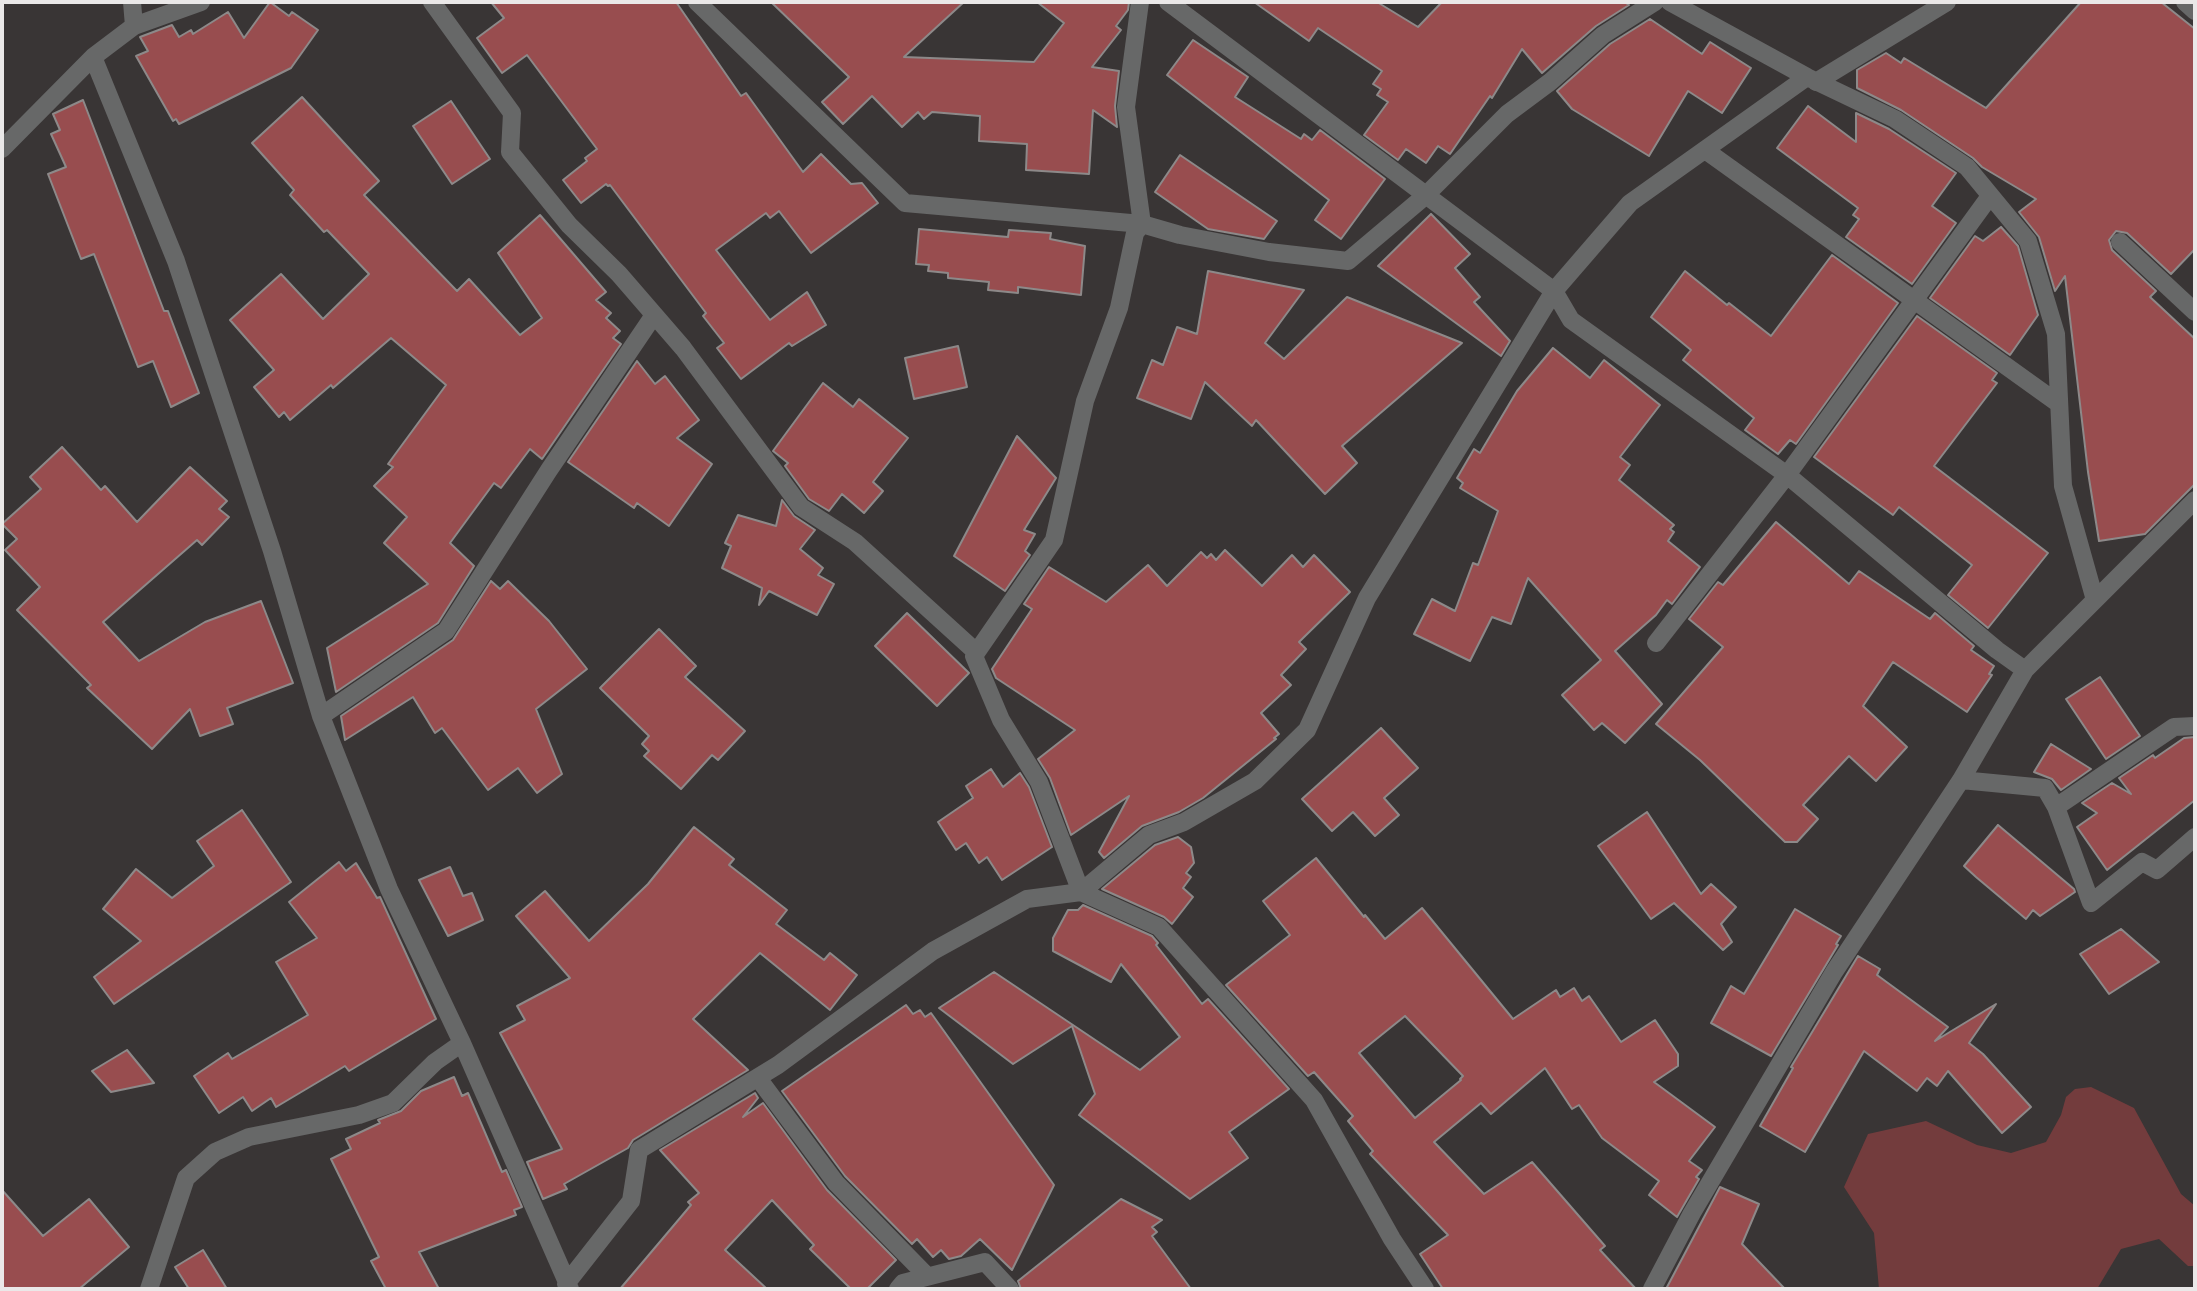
<!DOCTYPE html>
<html>
<head>
<meta charset="utf-8">
<style>
	body { margin:0 }
	#map { position:relative; width:2197px; height:1291px; overflow:hidden; background:#393535; font-family:"Libre Baskerville",serif }
	canvas { display:block }
	.frame { position:absolute; inset:0; border:4px solid #eae8e8; pointer-events:none }
</style>
</head>
<body>
<div id="map">
<canvas width="2197" height="1291"></canvas>
<div class="frame"></div>
</div>
<script>
const ctx = document.querySelector('canvas').getContext('2d');
ctx.lineJoin = 'round';
function fillPath(path, color) { ctx.fillStyle = color; ctx.fill(path, 'evenodd'); }
const shape = rows => new Path2D(rows.map(r => 'M' + r).join(''));
function trace(path, color, width, dash) { ctx.strokeStyle = color; ctx.lineWidth = width; ctx.lineCap = dash ? 'butt' : 'round'; ctx.setLineDash(dash || []); ctx.stroke(path); }
fillPath(shape([
	[2091,1087,2134,1108,2181,1194,2195,1206,2195,1266,2188,1266,2159,1239,2121,1249,2097,1289,1879,1289,1874,1233,1844,1187,1868,1134,1926,1121,1977,1145,2011,1153,2046,1142,2061,1115,2066,1097,2075,1089]
]), '#733c3d');
const building = shape([
	[270,2,289,16,292,12,318,30,291,68,179,124,176,119,173,121,136,56,148,51,140,37,172,25,179,37,191,30,193,34,228,12,244,38,270,2],
	[491,2,676,2,741,96,746,93,803,172,821,154,851,184,862,183,878,203,811,253,779,211,770,218,766,213,716,250,770,320,807,292,826,325,792,346,789,343,741,379,717,348,724,343,703,316,706,313,610,185,608,186,606,184,581,203,563,180,587,161,585,158,597,149,527,55,502,73,477,38,504,18,491,2],
	[771,2,964,2,904,57,1034,62,1064,23,1037,2,1129,2,1128,10,1116,26,1121,30,1092,67,1119,71,1115,106,1117,127,1093,110,1089,174,1026,170,1027,144,979,141,980,116,932,112,924,119,918,112,902,127,872,96,843,124,822,102,849,77,771,2],
	[1254,2,1377,2,1418,27,1442,2,1624,2,1629,5,1596,26,1542,73,1522,49,1492,98,1490,96,1450,154,1438,146,1426,163,1406,149,1398,160,1364,135,1388,102,1377,95,1381,89,1373,84,1382,71,1318,28,1309,41,1254,2],
	[2081,2,2161,2,2195,29,2195,249,2171,274,2127,233,2116,231,2109,240,2112,250,2156,291,2150,297,2195,339,2195,484,2145,534,2099,541,2088,472,2065,276,2055,291,2039,237,2019,212,2036,199,1982,167,1973,158,1901,110,1857,88,1857,70,1886,53,1901,63,1904,58,1986,108,2081,2],
	[1650,19,1702,54,1710,42,1751,68,1722,113,1688,91,1649,156,1572,109,1557,91,1610,44,1650,19],
	[1193,40,1248,77,1235,97,1301,139,1304,134,1312,140,1320,130,1385,179,1341,239,1315,220,1329,200,1167,75,1193,40],
	[302,97,379,181,364,195,457,291,469,279,520,335,542,318,498,253,540,215,606,292,596,300,611,313,606,318,620,331,613,338,621,344,542,459,530,449,501,488,494,483,450,543,474,566,438,623,336,692,327,648,428,584,384,543,407,517,374,486,393,467,388,464,446,385,391,338,333,388,331,385,290,420,284,412,279,417,254,387,274,370,230,320,281,274,323,319,369,274,327,230,324,232,290,195,294,190,252,143,302,97],
	[83,100,164,311,168,311,199,393,171,407,153,361,138,367,94,254,81,259,48,174,66,167,51,134,60,130,53,114,83,100],
	[451,101,490,159,452,184,413,126,451,101],
	[1808,106,1856,142,1856,113,1889,129,1956,173,1932,206,1956,223,1912,284,1846,237,1859,219,1853,215,1858,208,1777,148,1808,106],
	[1180,155,1277,221,1264,239,1208,229,1155,192,1180,155],
	[1431,214,1470,254,1455,268,1480,297,1474,302,1510,341,1501,356,1378,266,1431,214],
	[2001,227,2018,246,2038,315,2010,355,1930,298,1975,236,1983,241,2001,227],
	[919,229,1008,237,1009,230,1051,233,1050,239,1085,246,1081,295,1018,287,1018,293,988,290,989,282,948,278,948,273,928,271,929,265,916,264,919,229],
	[1832,255,1898,303,1796,444,1790,440,1778,454,1745,430,1754,418,1683,360,1691,350,1651,317,1685,271,1727,305,1729,303,1771,336,1832,255],
	[1208,271,1304,290,1265,343,1284,359,1347,297,1462,343,1342,446,1357,463,1325,494,1256,420,1252,426,1205,382,1191,419,1137,398,1152,360,1163,365,1177,327,1197,334,1208,271],
	[1917,316,1997,373,1992,380,1997,383,1934,466,2048,553,1988,628,1948,595,1972,565,1899,507,1893,515,1814,457,1917,316],
	[958,346,967,387,914,399,905,358,958,346],
	[1553,348,1590,378,1604,360,1660,405,1620,457,1630,465,1619,480,1674,525,1670,529,1674,532,1668,541,1700,567,1672,604,1667,600,1656,615,1615,651,1662,704,1625,743,1602,723,1594,730,1562,695,1601,660,1528,578,1511,624,1492,617,1470,661,1414,634,1432,599,1455,611,1473,563,1478,565,1498,511,1460,488,1463,483,1457,478,1474,449,1480,453,1517,391,1553,348],
	[637,361,655,384,665,376,699,420,677,438,712,464,669,526,637,503,634,508,568,462,637,361],
	[823,383,853,407,859,399,908,438,873,482,883,491,864,513,842,494,829,511,809,499,785,466,788,463,773,451,823,383],
	[1017,436,1056,478,1024,530,1035,534,1025,551,1030,555,1005,591,954,556,1017,436],
	[62,447,101,490,105,486,137,522,190,467,227,501,219,509,229,517,202,545,197,540,103,622,139,661,205,622,261,601,293,683,227,708,233,724,200,736,190,709,152,749,87,688,91,685,17,610,40,587,5,550,17,539,2,524,41,489,30,477,62,447],
	[782,500,794,516,815,530,800,549,823,568,818,575,834,584,817,615,769,591,759,605,762,588,722,568,731,546,725,543,738,515,776,526,782,500],
	[1776,522,1849,584,1859,571,1930,619,1935,613,1974,646,1971,650,1994,666,1989,674,1992,675,1967,712,1893,662,1863,706,1907,747,1876,781,1849,756,1803,805,1818,819,1797,842,1785,842,1700,760,1656,724,1723,647,1689,619,1718,582,1723,585,1776,522],
	[1225,550,1262,586,1292,555,1303,567,1314,555,1350,592,1299,642,1306,649,1281,675,1291,685,1261,713,1279,734,1274,738,1276,739,1203,798,1179,812,1142,826,1104,858,1099,852,1129,796,1071,835,1050,778,1038,759,1075,730,996,678,992,669,1032,609,1024,604,1049,567,1106,602,1148,565,1167,586,1201,552,1207,558,1211,554,1216,560,1225,550],
	[491,581,500,589,508,581,549,621,587,669,536,709,562,774,537,793,518,768,488,790,442,728,435,733,413,697,345,740,341,716,453,640,491,581],
	[907,613,969,673,937,706,875,646,907,613],
	[659,629,696,666,685,677,745,731,718,760,712,755,681,789,644,756,649,751,642,744,649,736,600,688,659,629],
	[2100,677,2140,736,2106,759,2066,699,2100,677],
	[1381,728,1418,768,1384,798,1399,815,1375,836,1353,812,1332,831,1302,799,1381,728],
	[2195,737,2195,800,2107,870,2077,827,2097,813,2082,803,2112,783,2131,794,2119,778,2153,755,2155,758,2184,738,2195,737],
	[2051,744,2091,769,2061,790,2052,779,2034,772,2051,744],
	[991,769,1003,787,1020,773,1029,787,1052,847,1002,880,987,857,979,863,966,843,956,850,938,822,973,798,966,786,991,769],
	[242,810,291,882,114,1004,94,977,141,941,103,909,136,869,172,898,214,866,197,841,242,810],
	[1647,812,1701,894,1711,884,1736,907,1721,924,1732,942,1723,950,1674,903,1651,919,1598,846,1647,812],
	[1998,825,2074,889,2075,892,2040,916,2033,910,2026,919,1976,877,1964,866,1998,825],
	[694,827,734,859,729,865,787,910,776,924,824,960,830,953,857,975,830,1010,760,953,693,1019,748,1070,633,1140,628,1148,564,1184,567,1189,543,1199,527,1162,562,1149,500,1033,525,1020,517,1006,570,978,516,916,545,891,589,941,648,884,694,827],
	[1178,837,1191,847,1194,863,1186,873,1191,877,1183,888,1193,897,1172,924,1164,917,1102,889,1155,845,1178,837],
	[1316,858,1364,917,1365,915,1385,939,1422,908,1513,1019,1556,990,1560,997,1574,988,1582,1001,1589,996,1621,1042,1655,1020,1678,1054,1678,1066,1654,1082,1715,1127,1689,1161,1702,1170,1696,1177,1699,1179,1677,1217,1649,1195,1659,1181,1602,1138,1579,1105,1572,1109,1545,1068,1491,1114,1481,1103,1434,1142,1484,1194,1532,1162,1605,1246,1600,1250,1636,1289,1443,1289,1420,1254,1448,1235,1370,1154,1373,1151,1348,1121,1353,1116,1314,1072,1308,1076,1226,985,1290,935,1263,901,1316,858],
	[1405,1016,1463,1076,1460,1079,1461,1080,1415,1118,1359,1053,1405,1016],
	[339,862,346,871,356,863,377,898,380,897,436,1019,349,1071,345,1066,276,1107,271,1098,252,1111,243,1097,219,1113,194,1076,228,1053,232,1059,308,1015,276,962,317,938,289,902,339,862],
	[450,867,463,896,472,893,483,920,448,936,419,880,450,867],
	[1083,905,1152,936,1158,943,1156,945,1202,1004,1208,999,1289,1089,1229,1132,1248,1158,1190,1199,1079,1115,1095,1094,1072,1026,1013,1064,939,1008,994,972,1140,1070,1180,1037,1121,964,1111,982,1053,951,1053,938,1068,910,1078,910,1083,905],
	[1795,909,1841,936,1836,944,1838,945,1771,1056,1711,1023,1731,986,1744,994,1795,909],
	[2121,929,2159,962,2109,994,2080,954,2121,929],
	[1858,956,1880,969,1877,975,1948,1027,1935,1041,1996,1004,1969,1043,1983,1054,2031,1107,2002,1133,1948,1071,1937,1086,1927,1078,1917,1091,1864,1051,1805,1152,1760,1126,1793,1068,1791,1067,1858,956],
	[906,1005,913,1014,920,1010,925,1017,931,1013,1054,1185,1012,1270,980,1239,961,1256,949,1259,941,1250,933,1257,917,1239,912,1244,845,1176,782,1091,906,1005],
	[127,1050,154,1083,111,1092,92,1071,127,1050],
	[454,1077,462,1096,468,1093,502,1172,506,1170,522,1207,514,1210,516,1215,419,1252,439,1289,386,1289,371,1261,379,1257,331,1159,351,1149,346,1139,380,1123,378,1120,401,1111,421,1091,454,1077],
	[755,1093,758,1098,743,1117,763,1103,827,1190,896,1260,867,1289,851,1289,810,1249,814,1245,772,1200,725,1250,767,1289,620,1289,691,1205,688,1202,699,1193,660,1150,755,1093],
	[1720,1187,1759,1204,1742,1244,1785,1289,1666,1289,1720,1187],
	[2,1190,43,1236,89,1199,129,1247,79,1289,2,1289,2,1190],
	[1121,1199,1162,1220,1152,1227,1157,1232,1152,1236,1191,1289,1021,1289,1018,1281,1121,1199],
	[203,1250,227,1289,189,1289,175,1267,203,1250]
]);
fillPath(building, '#984d4f');
trace(building, '#8d8989', 2);
trace(shape([
	[132,2,134,26],
	[432,2,512,113,510,152,569,225,619,274,683,348,801,507,855,542,975,651],
	[697,2,905,203,1142,224,1180,235,1269,252,1348,261,1425,196,1507,114,1550,82,1603,35,1655,2],
	[1140,2,1126,107,1142,224,1135,233,1119,308,1085,401,1054,540,974,656,1001,720,1039,782,1081,892,1159,927,1314,1100,1392,1239,1425,1289],
	[1168,2,1554,291,1571,320,1787,475,1997,650,2025,670],
	[1670,2,1807,77,1895,119,1967,167,2028,241,2056,334,2063,486,2095,600],
	[2185,2,2195,11],
	[93,57,176,261,272,551,321,716,389,889,462,1043,570,1289],
	[1816,82,1947,2],
	[2,149,93,57,134,26,201,2],
	[1705,150,2059,404],
	[2120,242,2195,312],
	[1656,643,1787,475,1990,196],
	[321,716,446,631,549,470,654,315],
	[1961,780,2045,788,2056,807,2174,727,2195,726],
	[2056,807,2091,903,2142,862,2157,870,2195,837],
	[758,1078,836,1183,927,1276],
	[566,1284,631,1201,639,1150,778,1065,933,951,1027,899,1081,892,1149,835,1184,822,1255,781,1307,730,1367,598,1554,291,1630,203,1807,77],
	[149,1289,186,1178,215,1152,249,1137,359,1115,393,1103,435,1062,462,1043],
	[898,1289,903,1283,985,1262,1010,1289],
	[1652,1289,1692,1213,1834,972,1961,780,2025,670,2195,500]
]), '#676868', 18);
</script>
</body>
</html>
